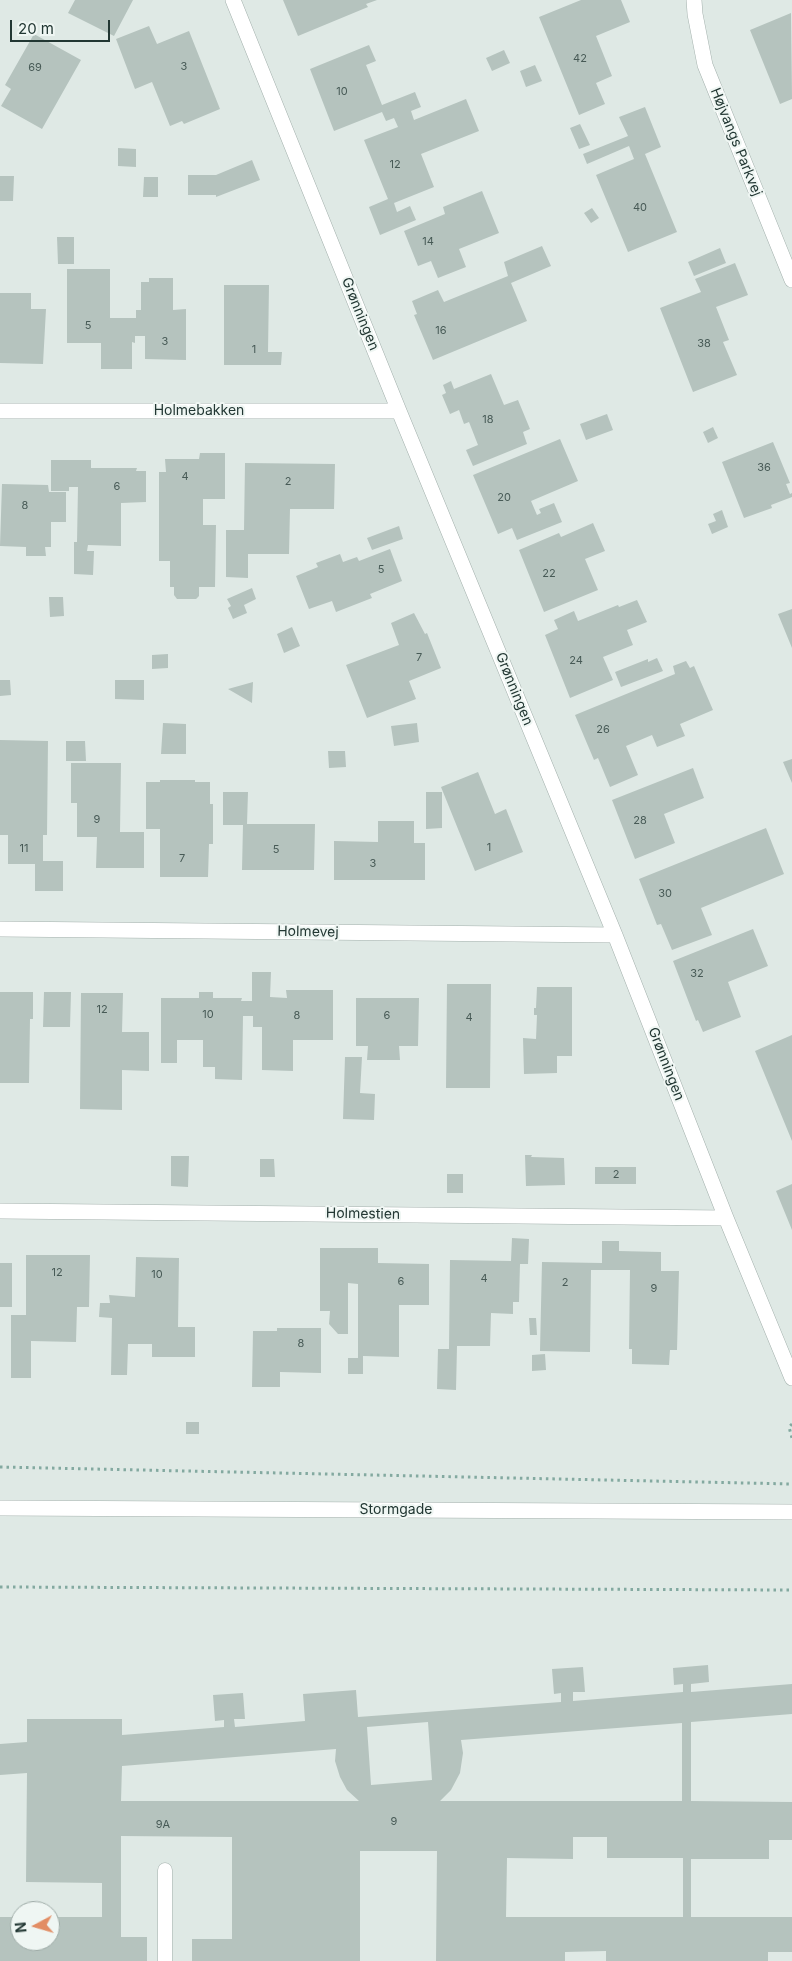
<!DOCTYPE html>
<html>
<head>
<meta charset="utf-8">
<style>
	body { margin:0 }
	#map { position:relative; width:792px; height:1961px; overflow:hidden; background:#dfe9e5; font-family:Inter,sans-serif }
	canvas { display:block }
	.north { position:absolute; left:10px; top:1901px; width:50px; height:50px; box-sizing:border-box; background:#eff6f3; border:1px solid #9daaa6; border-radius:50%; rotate:264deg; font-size:14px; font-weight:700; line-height:20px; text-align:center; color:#223733 }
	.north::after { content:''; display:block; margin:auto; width:18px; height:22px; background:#e28d64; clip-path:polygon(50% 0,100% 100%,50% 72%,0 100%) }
	.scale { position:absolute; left:10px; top:20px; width:100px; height:22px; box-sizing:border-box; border:2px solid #223733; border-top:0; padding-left:6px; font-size:15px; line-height:18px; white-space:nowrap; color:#223733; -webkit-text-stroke:4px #eff6f3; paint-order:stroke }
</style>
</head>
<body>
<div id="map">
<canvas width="792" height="1961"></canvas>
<div class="north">N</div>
<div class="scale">20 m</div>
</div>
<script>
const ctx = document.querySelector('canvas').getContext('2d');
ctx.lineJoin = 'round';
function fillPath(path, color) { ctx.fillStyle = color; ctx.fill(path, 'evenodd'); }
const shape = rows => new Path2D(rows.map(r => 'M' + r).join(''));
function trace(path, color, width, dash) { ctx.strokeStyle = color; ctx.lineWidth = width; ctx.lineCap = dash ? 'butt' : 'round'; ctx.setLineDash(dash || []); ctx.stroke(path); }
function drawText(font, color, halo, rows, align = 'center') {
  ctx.font = font + ' Inter,sans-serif'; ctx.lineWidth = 4; ctx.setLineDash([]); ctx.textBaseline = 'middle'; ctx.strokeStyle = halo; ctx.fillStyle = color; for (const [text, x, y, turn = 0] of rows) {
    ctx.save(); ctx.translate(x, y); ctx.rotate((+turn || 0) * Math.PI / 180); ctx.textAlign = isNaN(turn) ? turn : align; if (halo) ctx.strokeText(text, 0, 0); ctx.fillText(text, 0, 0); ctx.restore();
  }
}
fillPath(shape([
	[75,0,133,0,114,36,68,13],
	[283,0,377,0,366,4,368,7,298,36],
	[581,0,621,0,630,22,596,36,612,76,596,83,605,104,579,115,539,17],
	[791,13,792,99,780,104,750,30],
	[149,26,157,44,189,31,220,109,184,124,182,121,170,126,152,82,135,89,116,39],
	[34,34,81,60,42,129,1,106,11,89,5,85],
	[369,45,376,61,366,65,382,105,415,92,421,107,411,111,414,120,466,99,479,131,421,154,434,187,394,203,397,212,410,206,416,220,380,235,369,207,388,199,364,140,398,127,394,118,386,121,382,112,334,131,310,69],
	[504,50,510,63,492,71,486,58],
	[535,65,542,81,526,87,520,71],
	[645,107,661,147,645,154,677,232,628,252,596,175,634,159,629,146,587,164,583,154,628,136,619,117],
	[580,124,590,145,579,149,570,128],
	[118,148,136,149,136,167,118,166],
	[252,160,260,180,216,197,216,195,188,195,188,175,216,175],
	[0,176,14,176,13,201,0,201],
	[144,177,158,177,158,197,143,197],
	[482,191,499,233,459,249,466,267,438,278,431,261,418,266,404,231,445,214,443,207],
	[592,208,599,218,591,223,584,213],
	[57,237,74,237,74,264,58,264],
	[542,246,551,266,511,283,527,321,433,360,414,315,417,314,412,301,438,290,444,302,508,276,504,262],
	[720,248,726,263,694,276,688,262],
	[735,263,748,295,716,307,729,340,723,342,737,375,693,392,660,308,701,292,695,279],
	[67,269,110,269,110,318,136,318,136,310,141,310,141,282,149,282,149,278,173,278,173,310,186,309,186,360,145,359,145,336,135,336,135,343,132,342,132,369,101,369,101,343,67,343],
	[224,285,269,285,268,352,282,352,281,365,224,365],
	[0,293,31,293,31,309,46,309,43,364,0,363],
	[491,374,504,405,518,400,530,429,523,432,527,444,473,466,466,450,478,445,469,422,464,424,459,410,450,414,442,395,446,393,443,385,451,381,454,389],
	[607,414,613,430,586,440,580,424],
	[713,427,718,438,708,443,703,432],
	[560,439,578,481,531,501,537,515,541,513,539,509,554,503,562,522,517,540,512,528,498,534,473,475],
	[773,442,790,483,786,484,790,494,792,493,792,497,771,505,772,508,744,518,722,462],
	[200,453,225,453,225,499,203,499,203,525,216,525,215,587,199,587,199,596,196,599,177,599,174,595,174,587,170,587,170,561,159,561,159,472,166,472,165,459,199,459],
	[51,460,91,460,91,468,137,468,136,471,146,471,146,502,121,503,121,546,88,545,87,551,94,551,93,575,74,574,74,542,77,542,78,487,69,487,69,491,51,491],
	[245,463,335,464,334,509,290,509,289,554,248,554,248,578,226,577,226,530,244,530],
	[2,484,48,485,49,492,66,492,66,522,51,522,51,547,45,547,46,556,26,556,26,547,0,546],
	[722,510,728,527,712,534,708,524,716,521,713,514],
	[593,523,605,551,585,559,598,590,544,612,519,550,559,533,561,537],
	[399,526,403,539,372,550,367,538],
	[390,549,402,581,370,594,372,598,336,612,332,601,309,609,296,576,318,567,316,563,340,554,343,562,357,557,359,561],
	[252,588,256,599,244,605,247,613,233,619,228,608,231,606,227,599],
	[49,597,63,597,64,616,50,617],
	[637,600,647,622,627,630,633,645,603,657,613,680,570,698,545,635,558,629,554,620,574,611,578,621,618,605,619,607],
	[792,609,792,648,778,614],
	[414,613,425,634,427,633,441,668,409,681,416,699,367,718,346,665,399,645,391,623],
	[292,627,300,646,284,653,277,634],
	[168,654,168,668,152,669,152,655],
	[657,658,663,671,621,687,615,672,648,659,648,662],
	[686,661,690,668,694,666,713,710,680,724,685,736,657,747,652,735,626,746,638,775,610,787,598,758,594,760,575,715,675,674,673,666],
	[0,680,10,680,11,695,0,696],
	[115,680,144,680,144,700,115,699],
	[253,682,252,703,228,689],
	[163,723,186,724,186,754,161,754],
	[417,723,419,742,394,746,391,726],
	[0,740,48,741,47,835,43,835,43,861,63,861,63,891,35,891,35,864,8,864,8,835,0,835],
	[66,741,85,741,86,761,66,761],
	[328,751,345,751,346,767,329,768],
	[792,759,792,783,783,762],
	[71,763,121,763,120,832,144,832,144,868,96,868,97,837,77,837,77,803,71,803],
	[693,768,704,798,664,814,675,843,635,859,612,800],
	[478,772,495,814,506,809,523,852,475,871,441,787],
	[160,780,195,780,195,782,210,782,210,804,213,804,213,844,209,844,208,877,160,877,160,829,146,829,146,782,160,782],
	[223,792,248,792,247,824,315,824,314,870,242,870,243,825,223,825],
	[426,792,442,792,442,828,426,829],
	[378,821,414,821,414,843,425,843,425,880,334,880,334,841,378,842],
	[766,828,784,874,701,908,712,935,672,950,661,924,657,925,639,879],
	[753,929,768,966,728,982,741,1017,703,1032,698,1020,696,1021,673,961],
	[252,972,271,972,270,997,287,998,286,990,333,990,333,1040,293,1040,293,1071,262,1070,262,1027,253,1027,253,1016,243,1016,242,1080,215,1079,215,1067,203,1067,203,1040,177,1040,177,1063,161,1063,161,998,199,998,199,992,213,992,213,998,242,998,241,1001,252,1001],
	[447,984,491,984,490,1088,446,1088],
	[537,987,572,987,572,1056,557,1056,557,1073,524,1074,523,1038,536,1039,537,1015,534,1015,534,1008,536,1008],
	[0,992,33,992,33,1019,30,1019,29,1083,0,1083],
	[44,992,71,992,70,1027,43,1027],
	[81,993,123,993,122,1032,149,1032,149,1071,122,1070,122,1110,80,1109],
	[356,998,419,998,418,1046,399,1046,400,1060,367,1060,368,1046,356,1046],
	[792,1035,792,1141,755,1051],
	[345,1057,362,1057,360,1093,375,1094,374,1120,343,1119],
	[525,1155,532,1155,531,1157,564,1158,565,1185,526,1186],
	[171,1156,189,1156,188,1187,171,1186],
	[260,1159,274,1159,275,1177,260,1177],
	[595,1167,636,1167,636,1184,595,1184],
	[447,1174,463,1174,463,1193,447,1193],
	[792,1184,792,1230,776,1191],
	[512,1238,529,1239,528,1264,520,1264,519,1302,513,1302,513,1314,491,1313,490,1346,457,1346,456,1390,437,1389,438,1349,449,1349,450,1260,511,1261],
	[602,1241,619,1241,619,1251,661,1252,661,1271,679,1271,677,1350,670,1350,669,1365,632,1364,632,1349,629,1349,630,1270,591,1270,590,1352,540,1351,542,1262,602,1263],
	[320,1248,378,1248,378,1263,429,1264,429,1305,399,1305,399,1357,363,1356,363,1374,348,1374,348,1358,358,1358,358,1284,348,1283,348,1334,338,1334,329,1324,330,1311,320,1311],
	[26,1255,90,1255,89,1307,77,1307,76,1342,31,1341,31,1378,11,1378,11,1315,26,1315],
	[136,1257,179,1258,178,1327,195,1327,195,1357,152,1357,152,1344,128,1344,127,1375,111,1375,112,1318,99,1317,100,1303,110,1303,109,1295,135,1297],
	[0,1263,12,1263,12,1307,0,1307],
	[529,1318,536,1318,537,1335,530,1335],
	[277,1328,321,1328,321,1373,280,1372,280,1387,252,1387,253,1331,277,1331],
	[545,1354,546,1370,532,1371,532,1355],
	[186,1422,199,1422,199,1434,186,1434],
	[708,1665,709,1682,691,1684,691,1692,792,1684,792,1714,691,1722,691,1801,792,1802,792,1840,769,1840,769,1859,691,1859,691,1917,792,1917,792,1952,768,1952,768,1961,606,1961,606,1951,565,1952,565,1961,436,1961,437,1851,360,1851,360,1961,192,1961,192,1939,232,1939,232,1837,121,1836,121,1937,147,1937,147,1961,0,1961,0,1917,20,1917,20,1941,50,1941,50,1917,102,1917,102,1883,26,1882,27,1773,0,1775,0,1744,27,1742,27,1719,122,1719,122,1735,224,1727,224,1720,215,1721,213,1695,243,1693,245,1719,234,1719,235,1727,305,1721,303,1694,356,1690,358,1717,561,1702,561,1693,554,1694,552,1669,583,1667,585,1692,573,1692,573,1701,683,1692,683,1684,674,1685,673,1668],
	[428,1722,432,1780,371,1785,367,1727],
	[682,1723,682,1801,440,1801,451,1790,460,1773,463,1753,461,1740],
	[336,1749,335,1761,340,1777,347,1790,359,1801,121,1801,122,1766],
	[573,1837,607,1837,607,1858,683,1858,683,1917,506,1917,507,1858,573,1859]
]), '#b5c3be');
const service = shape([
	[165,1961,165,1870]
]);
const minor = shape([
	[233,0,399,411,615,935,726,1218,792,1378],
	[694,0,695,14,705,65,792,280],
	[0,411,399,411],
	[0,929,615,935],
	[0,1211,726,1218]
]);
const tertiary = shape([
	[0,1508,792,1512]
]);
trace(service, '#a3b0ac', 15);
trace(minor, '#a3b0ac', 16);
trace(tertiary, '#a3b0ac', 16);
trace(shape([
	[792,1424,789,1427,792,1438],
	[0,1467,792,1484],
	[0,1587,792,1590]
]), '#83a9a0', 3, [2.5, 4]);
trace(service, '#fff', 14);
trace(minor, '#fff', 15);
trace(tertiary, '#fff', 15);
drawText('11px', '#475a56', null, [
	["42",580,59],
	["3",184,67],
	["69",35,68],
	["10",342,92],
	["12",395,165],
	["40",640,208],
	["14",428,242],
	["5",88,326],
	["16",441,331],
	["3",165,342],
	["38",704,344],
	["1",254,350],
	["18",488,420],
	["36",764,468],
	["4",185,477],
	["2",288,482],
	["6",117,487],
	["20",504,498],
	["8",25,506],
	["5",381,570],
	["22",549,574],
	["7",419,658],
	["24",576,661],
	["26",603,730],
	["9",97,820],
	["28",640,821],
	["1",489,848],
	["11",24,849],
	["5",276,850],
	["7",182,859],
	["3",373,864],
	["30",665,894],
	["32",697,974],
	["12",102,1010],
	["10",208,1015],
	["8",297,1016],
	["6",387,1016],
	["4",469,1018],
	["2",616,1175],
	["12",57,1273],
	["10",157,1275],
	["4",484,1279],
	["6",401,1282],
	["2",565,1283],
	["9",654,1289],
	["8",301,1344],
	["9",394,1822],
	["9A",163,1825]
]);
drawText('14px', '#223733', '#eff6f3', [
	["Højvangs Parkvej",736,142,68],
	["Grønningen",360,314,68],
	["Holmebakken",199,411],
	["Grønningen",514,689,68],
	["Holmevej",308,932,1],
	["Grønningen",666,1064,69],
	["Holmestien",363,1214,1],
	["Stormgade",396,1510]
]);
</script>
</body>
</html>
